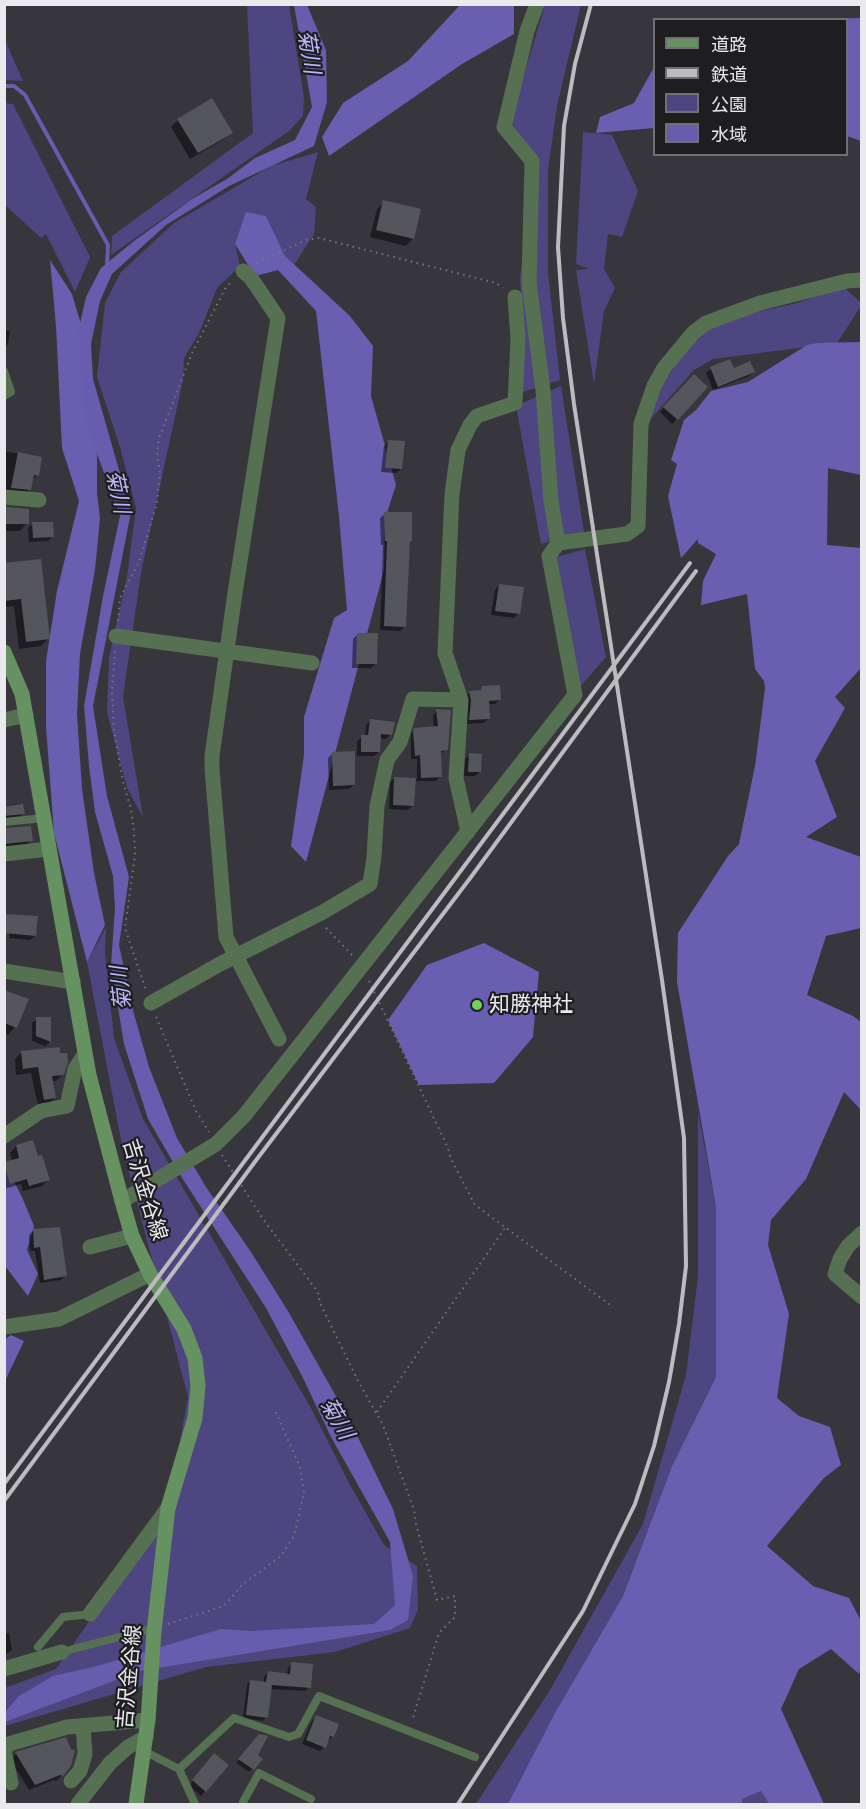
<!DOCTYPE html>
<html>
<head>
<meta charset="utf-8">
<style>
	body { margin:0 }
	#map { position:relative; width:866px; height:1809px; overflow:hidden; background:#37363d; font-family:Helvetica,"Noto Sans JP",sans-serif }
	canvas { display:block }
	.frame { position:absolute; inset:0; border:6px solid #eae9ee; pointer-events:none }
	.legend { position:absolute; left:653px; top:18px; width:195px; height:138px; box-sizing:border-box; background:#1e1e21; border:2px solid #706f73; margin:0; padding:8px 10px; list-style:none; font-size:18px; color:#eae9ee }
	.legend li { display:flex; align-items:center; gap:12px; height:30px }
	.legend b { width:30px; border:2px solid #706f73 }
</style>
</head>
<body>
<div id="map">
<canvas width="866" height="1809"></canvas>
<div class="frame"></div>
<ul class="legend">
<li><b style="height:8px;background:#669160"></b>道路</li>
<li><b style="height:8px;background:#bcbbc0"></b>鉄道</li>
<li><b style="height:16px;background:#4e4680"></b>公園</li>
<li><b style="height:16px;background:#675cae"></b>水域</li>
</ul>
</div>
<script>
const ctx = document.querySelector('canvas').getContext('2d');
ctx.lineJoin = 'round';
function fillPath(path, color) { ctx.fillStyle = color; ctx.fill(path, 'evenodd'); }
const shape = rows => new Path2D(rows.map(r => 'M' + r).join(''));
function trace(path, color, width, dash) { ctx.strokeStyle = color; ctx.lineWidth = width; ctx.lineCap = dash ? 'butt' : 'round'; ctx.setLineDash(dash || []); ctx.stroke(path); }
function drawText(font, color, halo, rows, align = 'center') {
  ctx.font = font + ' Helvetica,"Noto Sans JP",sans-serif'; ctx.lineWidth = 4.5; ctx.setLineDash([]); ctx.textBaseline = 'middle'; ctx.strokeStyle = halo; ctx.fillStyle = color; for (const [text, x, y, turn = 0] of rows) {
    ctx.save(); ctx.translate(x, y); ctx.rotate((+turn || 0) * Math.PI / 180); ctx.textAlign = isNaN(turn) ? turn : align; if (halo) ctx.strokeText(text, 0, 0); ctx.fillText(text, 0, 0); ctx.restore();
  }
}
fillPath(shape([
	[247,5,289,5,304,97,303,116,289,131,111,255,112,236,253,133],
	[545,5,581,5,557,106,548,170,548,273,560,380,520,393,524,345,520,278,536,160,510,121],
	[4,40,5,40,23,81,5,80],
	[4,103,13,104,90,257,75,292,46,234,41,238,5,205],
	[583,132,612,135,638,191,622,237,608,234,604,269,615,288,604,311,594,384,576,270,589,269,576,264],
	[318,152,306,199,316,207,314,234,294,265,285,256,266,216,235,244,240,266,217,288,199,333,184,358,183,380,141,573,123,697,143,817,127,788,107,712,109,658,127,577,136,508,120,447,97,377,105,303,121,272,174,223,271,166],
	[843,286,861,303,861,306,837,343,713,359,694,370,647,423,654,397,686,350,708,329,747,314,797,303],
	[561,386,584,532,541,544,516,406],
	[585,549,606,657,579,688,557,557],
	[106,928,105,952,114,1038,143,1119,312,1410,349,1483,384,1545,417,1566,418,1609,410,1628,335,1652,206,1667,5,1726,5,1688,56,1669,168,1508,188,1397,122,1145,87,962],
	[698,1112,716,1207,716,1377,672,1466,623,1596,559,1707,515,1804,476,1804,550,1690,643,1524,686,1375,698,1276],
	[761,1791,769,1804,742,1804,741,1799]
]), '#4e4680');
fillPath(shape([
	[460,5,514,5,514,34,462,64,329,156,322,137,343,103,408,61],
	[861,15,862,141,861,141,847,136,846,20,811,19,860,18],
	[654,67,654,128,596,133,600,117,634,103],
	[246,212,266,216,285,256,350,316,373,346,371,396,396,485,385,519,384,570,306,862,291,846,304,755,304,717,334,618,347,610,339,516,316,311,278,270,255,276,235,244],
	[50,260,72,294,80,321,92,399,97,456,97,493,100,518,95,570,80,654,77,714,82,789,94,873,105,925,87,962,54,833,46,727,46,661,57,591,79,501,62,448,56,326],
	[861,342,861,475,828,468,827,545,861,548,861,668,835,697,845,708,815,761,837,817,806,837,861,857,861,928,826,936,807,995,853,1016,861,1022,861,1110,844,1092,806,1179,771,1220,768,1245,789,1314,777,1398,799,1416,830,1427,841,1465,824,1478,767,1546,813,1586,849,1598,861,1621,861,1665,859,1674,831,1649,799,1669,781,1709,824,1804,769,1804,761,1791,742,1799,742,1804,508,1804,555,1713,623,1596,672,1466,716,1377,716,1207,677,982,678,933,728,856,739,844,755,766,765,688,764,681,755,669,747,594,701,605,703,581,716,554,698,543,698,539,681,558,668,496,677,464,671,460,684,420,696,410,711,391,748,382,807,345,816,343],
	[484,943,539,972,533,1037,494,1083,419,1085,388,1020,427,965],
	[5,1169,8,1170,22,1197,34,1226,27,1250,38,1274,28,1296,5,1266],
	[11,1335,24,1341,5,1381,5,1339]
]), '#6a5eb1');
fillPath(shape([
	[294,5,307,5,326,50,327,102,314,146,229,186,166,225,112,274,100,301,91,344,93,379,131,512,93,706,107,796,129,877,119,945,134,1014,149,1067,177,1138,206,1187,251,1252,288,1311,351,1423,393,1509,413,1576,408,1620,390,1630,140,1671,5,1722,5,1712,19,1696,53,1676,97,1666,221,1629,251,1631,374,1624,395,1605,390,1542,331,1437,303,1378,266,1308,184,1181,148,1119,124,1044,111,965,115,908,113,876,95,812,89,766,84,706,103,596,120,516,86,424,78,332,86,297,101,268,134,241,192,199,227,179,255,158,295,140,312,107]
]), '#675cae');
fillPath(shape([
	[178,120,231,132,224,139,190,159,171,127],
	[384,202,413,238,406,246,370,237,377,209],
	[4,331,10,331,8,344,4,348],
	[711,369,733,370,753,372,749,376,713,390,706,373],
	[694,376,706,387,672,424,660,412],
	[389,441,401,469,396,473,381,472,384,446],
	[4,451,41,458,37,475,31,481,30,489,22,497,4,495],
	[4,507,27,510,27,523,20,531,4,531],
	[385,514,411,540,408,543,405,627,400,631,380,630,383,545,381,545,380,518],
	[33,524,52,537,48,541,29,542,28,528],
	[4,564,48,639,41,646,19,649,14,606,4,607],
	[499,585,518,614,514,618,491,615,495,590],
	[357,635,376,663,371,668,352,668,353,639],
	[483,687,499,700,495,704,488,704,489,718,484,723,466,724,465,697,470,692,479,692],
	[437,711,447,749,440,754,440,776,436,781,414,781,413,805,408,810,389,809,390,783,394,778,417,779,417,759,411,759,411,734,415,729,434,728,433,715],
	[370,721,391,734,386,739,380,738,379,752,374,756,357,756,357,741,362,737,365,737,366,725],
	[333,753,354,785,349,789,329,790,328,758],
	[470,755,480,772,475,776,464,776,465,759],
	[4,809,23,813,19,818,4,819],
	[4,830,31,840,26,845,4,847],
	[10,921,35,936,30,940,9,938],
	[4,994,15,1027,8,1035,4,1033],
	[49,1018,50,1042,45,1046,32,1041,32,1023,37,1019],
	[22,1052,63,1074,56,1081,51,1081,55,1098,48,1104,38,1106,31,1073,16,1075,15,1059],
	[16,1146,37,1158,48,1179,42,1186,23,1191,21,1184,4,1189,4,1163,12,1161,10,1153],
	[33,1231,65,1276,61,1280,40,1283,35,1251,30,1251,29,1235],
	[9,1633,12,1650,4,1655,4,1634],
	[292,1664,309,1687,305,1691,270,1689,266,1717,263,1721,243,1718,247,1685,250,1681,264,1683,264,1677,268,1673,287,1675,288,1668],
	[317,1716,333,1736,320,1751,302,1744,312,1721],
	[65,1739,62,1775,56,1781,54,1780,29,1790,10,1759,16,1754],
	[256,1739,256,1756,261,1759,249,1772,236,1763],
	[210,1760,227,1765,201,1796,189,1786]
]), '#0007');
trace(shape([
	[4,86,14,86,25,95,108,245,107,265]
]), '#675cae', 4);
fillPath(shape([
	[212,98,233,133,198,153,177,119],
	[383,200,421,209,414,239,376,230],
	[730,359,734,368,750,361,755,372,718,387,710,367],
	[694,374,708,387,678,420,663,407],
	[388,440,405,441,402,469,385,468],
	[18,452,42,457,39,476,34,475,31,490,11,488],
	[6,507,29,509,29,524,6,524],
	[384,512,412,512,412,541,410,541,406,627,384,626,387,541,385,541],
	[32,522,53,522,54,537,33,538],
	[41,559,50,639,26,642,21,599,4,601,4,563],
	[499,584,524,587,520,614,495,611],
	[357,633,378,633,377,664,356,664],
	[500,685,501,700,489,701,490,719,469,720,471,701,469,691,481,690,482,686],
	[436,709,451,710,448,750,441,751,442,777,421,778,420,755,415,756,413,732,414,728,438,726],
	[370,719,395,722,392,735,381,734,380,752,361,752,361,735,368,735],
	[355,751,355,785,333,786,332,752],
	[469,753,482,754,481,772,468,772],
	[394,777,416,778,414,806,393,805],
	[23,804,25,814,4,816,4,807],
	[31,826,33,841,4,844,4,828],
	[4,914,38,916,36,936,4,933],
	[4,990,29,999,17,1028,4,1023],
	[36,1017,51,1017,51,1042,36,1036],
	[60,1047,60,1053,67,1053,68,1062,64,1075,52,1076,56,1098,44,1100,38,1067,23,1069,21,1051],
	[33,1140,38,1156,42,1155,50,1180,29,1186,27,1179,10,1184,4,1162,19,1158,16,1145],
	[60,1227,67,1276,44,1280,40,1247,34,1248,33,1229],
	[291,1662,313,1664,311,1688,272,1685,268,1718,246,1715,250,1680,266,1682,268,1671,290,1674],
	[316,1715,339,1724,334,1737,330,1736,326,1748,306,1740],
	[259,1734,268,1736,258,1755,263,1759,254,1770,238,1759],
	[66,1737,71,1749,75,1750,71,1766,63,1776,60,1775,35,1785,15,1752],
	[214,1753,229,1765,206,1792,192,1780]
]), '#55555c');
trace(shape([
	[257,263,306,240,319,238,496,283,503,288],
	[118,621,120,598,139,562,157,503,160,471,157,456,159,438,192,353,225,289,233,280],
	[115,651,112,691,114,730,123,782,131,809,134,831,135,855,125,928,146,990],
	[326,928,353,956],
	[369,981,448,1148,451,1159,475,1205,613,1307],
	[156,1017,196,1111,209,1132],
	[222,1155,263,1219,318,1292,320,1303,358,1381,383,1425,414,1510,416,1524,437,1600,455,1596,455,1617,439,1633,412,1721],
	[377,1412,505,1228],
	[168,1624,224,1606,242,1585,281,1556,294,1536,304,1493,300,1467,274,1408]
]), '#76757c', 2, [1.5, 4.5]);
trace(shape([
	[4,371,11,392,4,396],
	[4,822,44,818],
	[38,1647,63,1617,90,1614],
	[62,1652,154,1628],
	[144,1751,179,1769,234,1718,289,1737,298,1734,319,1696,475,1757],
	[179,1769,195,1804],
	[243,1802,259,1773,311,1799]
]), '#567152', 8);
trace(shape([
	[243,271,251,278,278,318,235,593,212,756,212,769,226,937,279,1039],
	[4,497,39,500],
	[558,543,627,534,638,526,641,424,654,386,664,368,693,333,706,323,760,303,847,281,862,280],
	[116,636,312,663],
	[4,720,26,715],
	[468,832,456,778,461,700,445,653,452,494,458,450,470,425,477,416,515,403,518,340,515,297],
	[4,854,49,849],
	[4,971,73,982],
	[151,1003,220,964,323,912,370,884,374,857,377,806,387,760,400,742,413,699,461,700],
	[4,1136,41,1111,67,1106,75,1069,85,1054],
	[122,1201,216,1144,244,1116,575,695,549,556,558,543,551,501,543,390,529,283,532,161,504,127,527,31,537,4],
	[862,1233,848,1246,840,1259,835,1274,862,1297],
	[90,1247,132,1236],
	[4,1327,59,1319,150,1274],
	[90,1614,168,1508],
	[4,1669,62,1652],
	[4,1750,9,1744,67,1727,148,1720],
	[4,1750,11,1783],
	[71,1781,80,1771,85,1754,83,1726],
	[78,1804,110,1763,128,1747,146,1737]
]), '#567152', 15);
trace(shape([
	[4,652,22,694,89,1075,122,1201,132,1236,150,1274,184,1329,195,1358,198,1386,195,1418,168,1508,154,1631,148,1720,136,1804]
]), '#669160', 15);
trace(shape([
	[4,1484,690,563],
	[4,1501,257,1159,471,877,696,571],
	[458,1804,583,1611,635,1504,654,1446,669,1382,679,1324,686,1266,684,1138,662,980,574,404,563,318,558,247,564,126,575,64,591,4]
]), '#bcbbc0', 4);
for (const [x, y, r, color] of [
	[477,1005,6,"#6dd361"]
]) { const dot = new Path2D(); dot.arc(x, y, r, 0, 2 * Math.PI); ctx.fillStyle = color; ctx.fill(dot); trace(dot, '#1e1e21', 2); }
drawText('21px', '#eae9ee', '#1e1e21', [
	["知勝神社",489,1005]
], 'left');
drawText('21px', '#eae9ee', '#1e1e21', [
	["吉沢金谷線",144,1190,73],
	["吉沢金谷線",130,1677,-85]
]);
drawText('italic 22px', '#bcb7fa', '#1e1e21', [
	["菊川",308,52,81],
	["菊川",117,492,78],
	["菊川",122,988,-96],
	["菊川",336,1419,60]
]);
</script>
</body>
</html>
